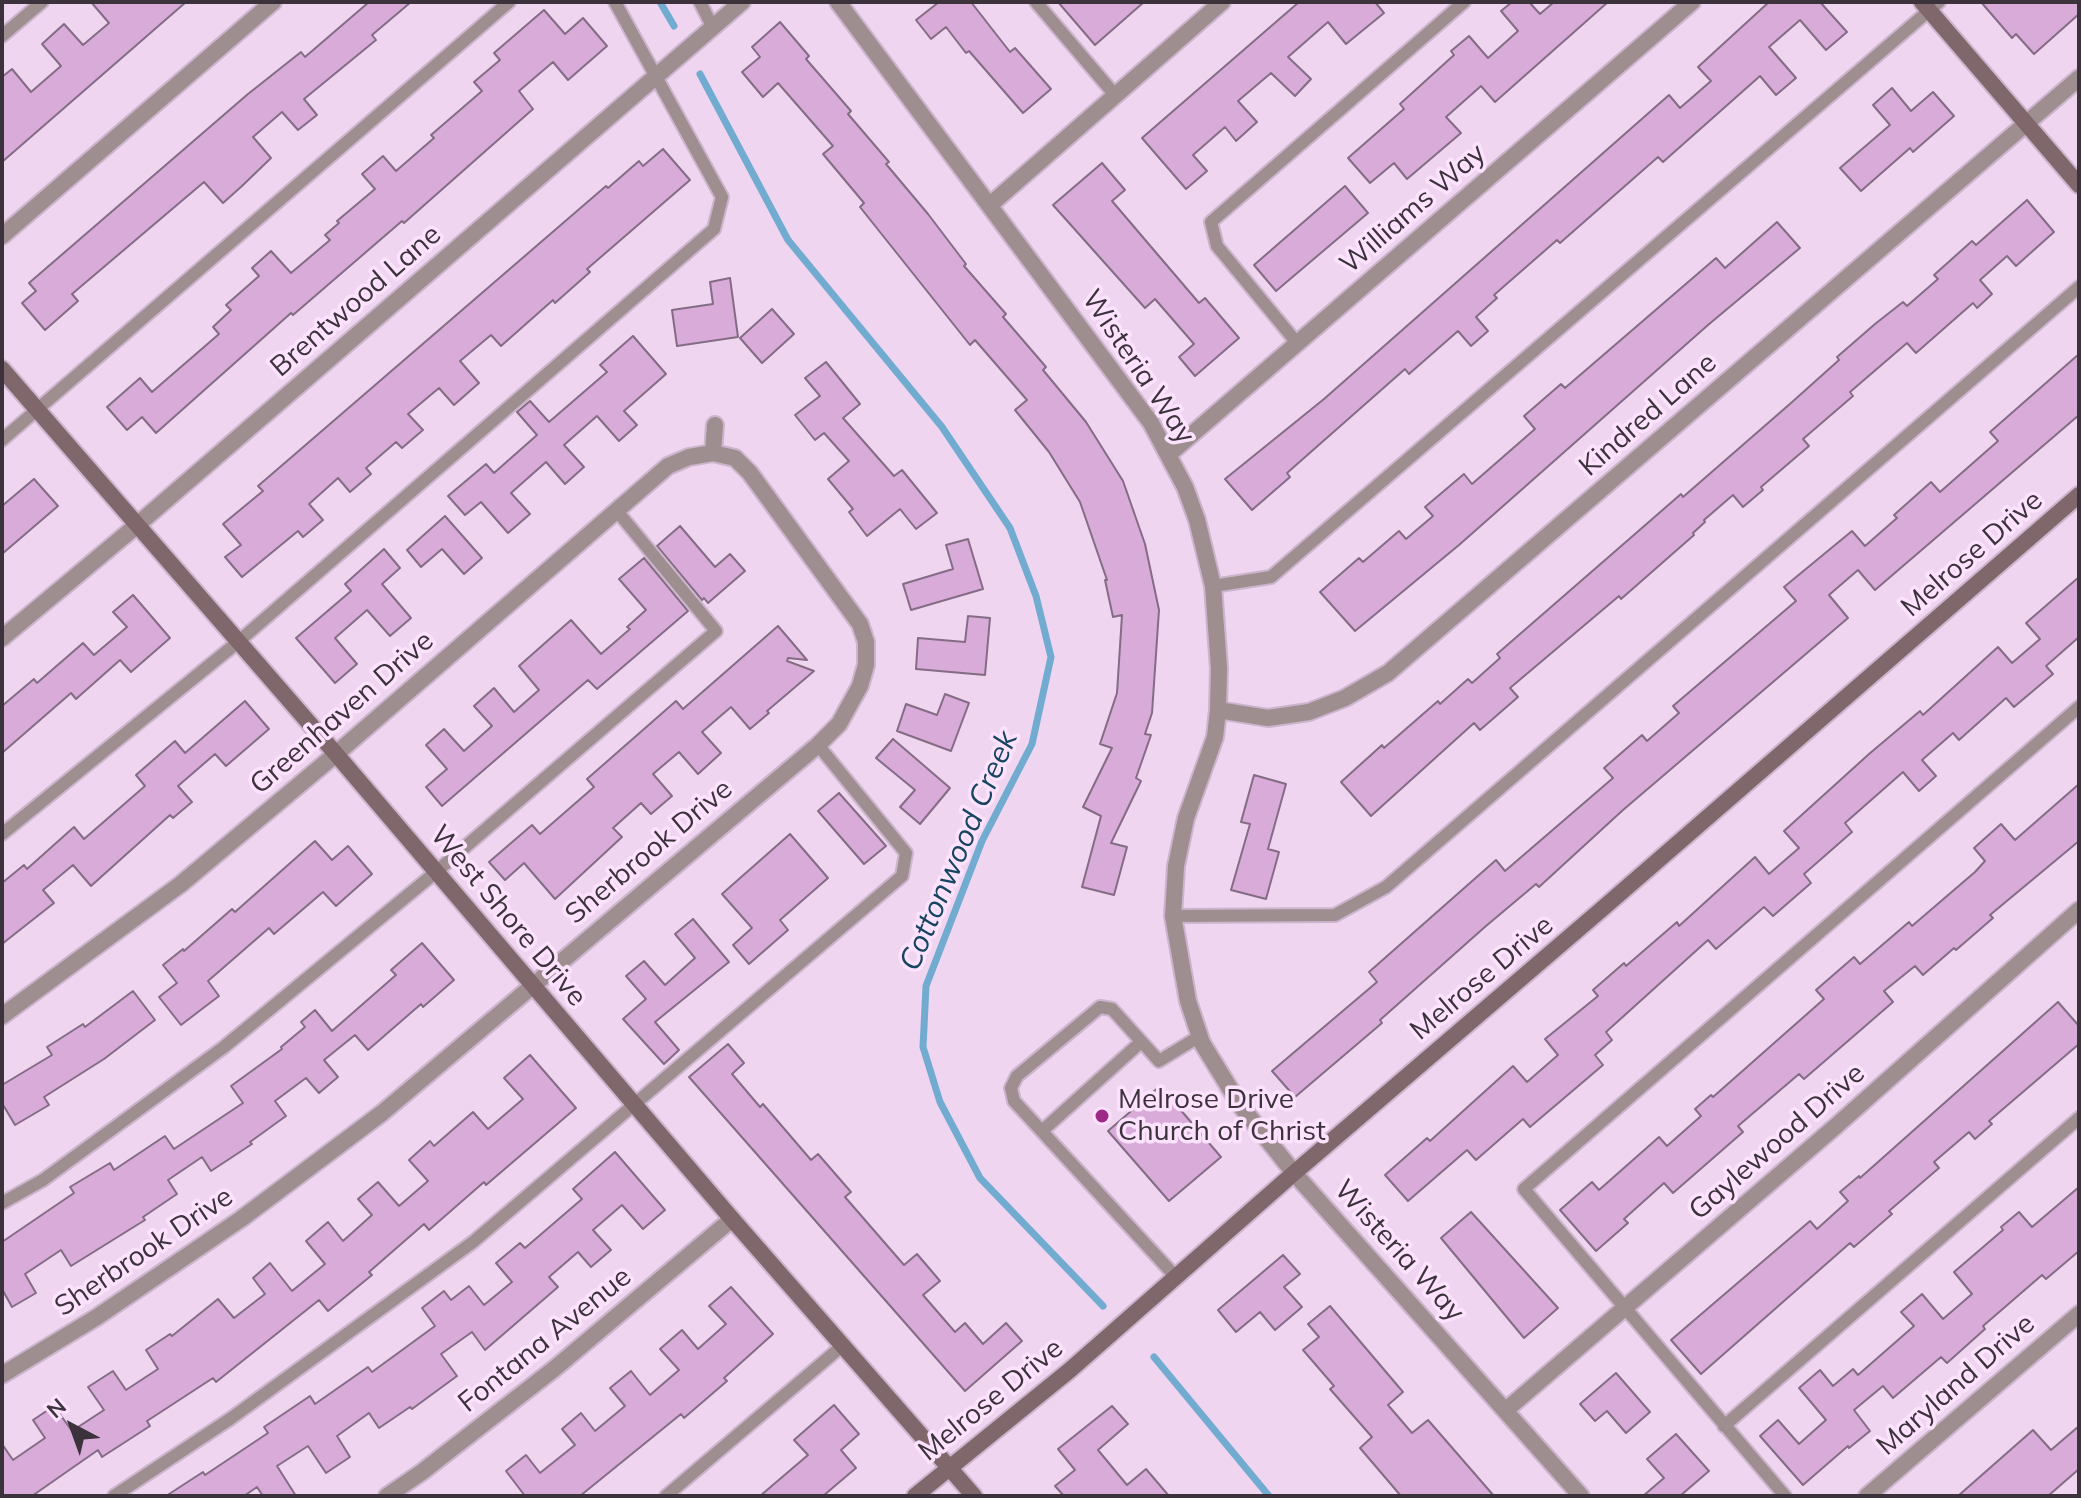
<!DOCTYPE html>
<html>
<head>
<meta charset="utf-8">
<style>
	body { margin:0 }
	#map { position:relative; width:2081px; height:1498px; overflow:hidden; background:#efd5f0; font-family:Mulish,sans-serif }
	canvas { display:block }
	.frame { position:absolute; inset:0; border:4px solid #3c323c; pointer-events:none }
	.north { position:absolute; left:32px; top:1386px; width:80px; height:80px; -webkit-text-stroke:6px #fce2fd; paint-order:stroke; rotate:319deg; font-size:22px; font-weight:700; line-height:32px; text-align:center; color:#3c323c }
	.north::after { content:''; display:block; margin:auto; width:28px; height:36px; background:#3c323c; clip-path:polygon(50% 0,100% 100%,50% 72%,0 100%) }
</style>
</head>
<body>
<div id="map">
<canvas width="2081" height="1498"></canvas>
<div class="frame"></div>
<div class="north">N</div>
</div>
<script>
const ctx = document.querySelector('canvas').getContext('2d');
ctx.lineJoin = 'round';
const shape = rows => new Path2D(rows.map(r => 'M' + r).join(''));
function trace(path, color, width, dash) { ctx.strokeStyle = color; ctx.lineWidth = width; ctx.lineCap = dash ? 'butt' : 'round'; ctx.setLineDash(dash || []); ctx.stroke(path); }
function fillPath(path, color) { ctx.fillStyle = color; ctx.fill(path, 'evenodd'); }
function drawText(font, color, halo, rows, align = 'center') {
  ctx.font = font + ' Mulish,sans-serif'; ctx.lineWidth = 7; ctx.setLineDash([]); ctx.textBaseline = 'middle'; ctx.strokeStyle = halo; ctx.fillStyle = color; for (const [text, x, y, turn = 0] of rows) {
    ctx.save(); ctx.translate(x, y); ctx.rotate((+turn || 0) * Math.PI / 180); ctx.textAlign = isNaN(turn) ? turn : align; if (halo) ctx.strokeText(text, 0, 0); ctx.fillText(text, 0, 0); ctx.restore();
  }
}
trace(shape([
	[660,2,674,26],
	[700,74,788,240,942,427,1010,528,1036,596,1051,657,1032,744,982,841,926,986,923,1047,940,1102,980,1178,1103,1306],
	[1154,1357,1269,1496]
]), '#71abd0', 7);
const building = shape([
	[91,2,186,2,2,162,2,77,12,69,31,92,61,66,42,44,64,24,83,45,109,23,91,2],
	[369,2,411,2,372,35,376,40,304,99,317,115,298,130,282,112,253,137,271,158,242,186,223,203,204,182,72,294,78,301,45,330,22,303,36,291,29,283,248,94,301,52,305,57,369,2],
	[939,2,971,2,1010,52,1015,48,1051,89,1023,113,969,51,966,53,946,27,931,39,916,20,939,2],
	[1058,2,1144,2,1095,45,1058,2],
	[1299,2,1375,2,1384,13,1346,44,1328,22,1288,57,1311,79,1295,96,1271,73,1238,101,1257,122,1236,141,1225,127,1193,155,1207,171,1186,189,1142,138,1299,2],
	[1512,2,1529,2,1540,14,1554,2,1608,2,1495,102,1481,86,1446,117,1461,133,1407,179,1394,163,1370,183,1348,158,1404,109,1400,104,1454,55,1451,51,1469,36,1488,58,1518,31,1501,11,1512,2],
	[1769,2,1820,2,1847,32,1826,50,1800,20,1769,47,1796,78,1776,95,1760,76,1663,162,1658,157,1560,243,1557,240,1494,295,1497,298,1476,317,1488,331,1471,346,1458,331,1409,374,1405,369,1287,473,1290,477,1252,510,1225,479,1324,399,1669,95,1680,108,1711,81,1698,67,1769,2],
	[1981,2,2079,2,2079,14,2034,54,2016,34,2012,38,1981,2],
	[544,10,565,34,583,18,607,46,568,80,553,62,519,91,533,109,404,223,402,221,293,315,291,313,156,433,142,417,127,430,107,407,140,378,152,392,219,334,213,327,231,310,226,305,259,276,252,268,271,251,291,273,330,240,325,235,339,223,337,221,375,189,362,174,383,156,396,171,434,138,431,135,482,91,474,82,500,60,494,53,544,10],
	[780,22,809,56,806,59,851,111,848,114,889,162,886,164,928,214,966,264,964,266,1006,314,1003,317,1046,367,1043,370,1086,422,1123,481,1145,544,1159,610,1152,713,1145,734,1151,735,1136,778,1141,781,1111,843,1127,847,1114,895,1082,887,1101,816,1083,807,1112,748,1100,744,1117,693,1122,615,1113,617,1105,580,1107,580,1080,502,1049,452,1015,410,1027,400,975,340,970,345,860,207,864,203,823,154,833,146,778,83,763,97,742,72,760,57,752,47,780,22],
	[1892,88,1911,111,1933,92,1954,116,1913,152,1910,148,1861,191,1840,168,1890,125,1873,105,1892,88],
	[663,149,690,180,587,269,590,272,555,303,553,300,501,346,491,335,460,361,479,383,454,405,439,388,408,414,423,430,402,448,396,442,366,468,371,474,350,492,338,478,309,504,323,520,303,537,298,531,242,577,225,557,241,545,223,524,263,491,258,486,606,186,608,188,639,161,643,166,663,149],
	[1102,163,1125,190,1112,201,1199,303,1205,298,1239,338,1195,376,1179,357,1194,344,1155,299,1145,308,1053,205,1102,163],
	[1345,186,1368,213,1276,291,1254,265,1345,186],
	[2027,200,2054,232,2016,266,2007,256,1980,280,1992,294,1977,308,1973,303,1916,353,1907,343,1850,392,1853,396,1803,439,1809,446,1761,487,1763,490,1743,507,1733,495,1704,520,1705,522,1693,533,1694,535,1621,599,1619,596,1510,688,1518,697,1480,730,1474,723,1371,816,1341,782,1382,745,1384,748,1438,701,1440,704,1468,679,1472,683,1500,658,1497,654,1681,494,1683,497,1791,403,1839,360,1837,357,1875,324,1903,302,1907,306,1938,279,1934,275,1972,241,1976,245,2027,200],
	[1777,222,1800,248,1708,325,1459,545,1355,631,1320,592,1359,558,1363,562,1399,531,1406,539,1433,516,1425,507,1464,474,1472,484,1535,429,1524,416,1561,384,1565,388,1716,258,1725,268,1777,222],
	[730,278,738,337,677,346,672,310,713,304,710,282,730,278],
	[772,309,794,334,762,363,740,338,772,309],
	[633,336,666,374,624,411,637,425,619,441,597,416,564,445,584,467,565,484,546,462,511,493,530,514,508,533,481,502,465,515,448,496,486,464,494,473,537,435,517,412,530,401,549,422,607,372,600,365,633,336],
	[2079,354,2079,415,1875,590,1858,570,1829,595,1848,618,1623,810,1539,887,1536,884,1486,926,1380,1020,1382,1023,1295,1097,1272,1071,1377,982,1369,972,1496,860,1505,871,1613,778,1604,768,1642,735,1647,741,1679,713,1673,706,1796,601,1784,587,1852,531,1865,546,1897,518,1894,515,1931,482,1940,492,1998,441,1990,432,2079,354],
	[826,362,860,404,843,418,894,476,902,470,937,513,916,529,900,509,867,536,849,512,853,509,828,479,849,461,824,433,815,440,795,415,820,396,805,378,826,362],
	[34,479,58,506,2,554,2,506,34,479],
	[445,516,482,558,464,574,442,549,421,567,407,550,445,516],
	[680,526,715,567,730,554,745,571,708,603,704,598,702,600,657,546,680,526],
	[968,539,983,589,911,610,903,584,953,569,946,545,968,539],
	[384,549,400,568,382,584,411,618,390,636,367,610,335,638,357,664,335,683,296,638,351,591,345,584,384,549],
	[644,558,688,611,597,689,588,680,442,806,426,787,447,769,426,745,444,729,464,751,492,726,474,706,494,688,514,712,539,690,519,666,571,620,601,654,630,629,627,627,646,610,619,579,644,558],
	[2079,577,2079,637,2046,666,2053,674,2014,707,2006,698,1959,740,1953,733,1922,760,1936,776,1919,791,1903,772,1845,823,1852,832,1804,874,1811,883,1773,916,1764,907,1716,949,1708,940,1606,1032,1612,1040,1595,1055,1603,1065,1530,1127,1523,1119,1476,1160,1467,1150,1408,1201,1385,1175,1427,1138,1430,1141,1513,1066,1527,1082,1558,1055,1545,1039,1598,996,1593,990,1624,963,1626,966,1677,922,1679,926,1755,857,1769,874,1799,848,1784,831,1869,754,1920,711,1923,715,1998,647,2012,663,2040,639,2026,623,2079,577],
	[133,595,170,638,131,672,120,660,76,699,71,693,2,753,2,706,34,679,37,683,83,643,94,655,127,627,113,612,133,595],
	[968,616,990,618,985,675,916,669,918,638,965,642,968,616],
	[778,626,807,660,788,658,787,661,814,671,767,711,769,713,750,729,731,707,702,732,721,753,698,774,679,752,653,774,672,796,651,814,641,803,613,828,622,837,555,899,524,863,505,880,489,862,532,825,540,834,594,787,587,779,676,701,683,709,778,626],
	[945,694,969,703,951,751,897,731,906,704,937,715,945,694],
	[245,701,269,729,226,766,215,754,178,786,192,802,173,818,170,815,91,886,73,865,43,890,54,903,2,944,2,883,24,865,27,869,74,827,84,839,145,786,136,775,175,741,185,753,245,701],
	[893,739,950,788,920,824,900,807,915,790,876,758,893,739],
	[1254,775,1286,784,1268,849,1279,852,1266,899,1231,890,1250,824,1241,822,1254,775],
	[2079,784,2079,841,1990,915,1993,918,1956,950,1954,948,1923,975,1915,966,1884,991,1893,1002,1804,1079,1799,1074,1738,1126,1743,1132,1673,1193,1664,1183,1624,1219,1628,1223,1596,1251,1560,1210,1592,1182,1599,1190,1659,1137,1667,1146,1701,1116,1695,1109,1711,1095,1713,1097,1824,999,1816,990,1854,957,1860,964,1909,922,1912,926,1975,872,1985,861,1974,848,2001,824,2015,840,2079,784],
	[839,793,886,846,864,864,818,811,839,793],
	[790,834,828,878,780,920,788,930,749,964,733,945,752,928,722,894,790,834],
	[315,841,332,860,348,846,372,874,336,906,323,892,274,934,269,928,208,981,219,996,181,1025,159,997,177,983,163,965,183,949,184,951,232,909,235,912,315,841],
	[693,919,729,962,655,1022,679,1050,664,1064,623,1019,646,999,626,976,644,961,665,985,695,958,675,934,693,919],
	[422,943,454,980,423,1007,421,1004,368,1050,355,1035,324,1060,338,1077,319,1093,306,1078,275,1101,286,1116,250,1142,252,1144,211,1171,202,1157,168,1180,177,1194,143,1217,145,1220,71,1266,61,1250,25,1274,36,1293,12,1307,2,1289,2,1242,74,1193,70,1187,110,1163,114,1170,165,1136,174,1149,243,1103,231,1086,282,1049,281,1047,305,1027,301,1022,315,1010,332,1031,396,975,391,970,422,943],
	[133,991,155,1020,104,1059,44,1097,49,1105,15,1125,2,1103,2,1085,52,1055,47,1047,83,1024,85,1027,133,991],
	[2058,1002,2079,1026,2079,1044,1989,1121,1992,1124,1975,1139,1969,1132,1934,1162,1939,1168,1889,1211,1892,1214,1854,1247,1850,1243,1701,1374,1671,1340,1810,1221,1817,1229,1848,1201,1840,1192,1859,1176,1860,1178,2058,1002],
	[728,1044,744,1063,732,1074,760,1107,763,1104,811,1160,818,1154,851,1192,845,1197,904,1265,917,1254,940,1281,923,1295,955,1332,965,1323,983,1344,1006,1323,1022,1341,965,1391,689,1077,728,1044],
	[530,1055,576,1108,486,1185,484,1182,429,1230,424,1224,369,1272,372,1275,328,1311,319,1300,216,1382,213,1378,147,1421,150,1426,102,1457,98,1450,32,1496,2,1496,2,1444,13,1460,45,1438,33,1420,54,1406,72,1431,104,1410,88,1387,113,1371,126,1390,158,1369,146,1350,170,1334,172,1336,218,1299,234,1318,265,1294,253,1278,270,1263,292,1291,325,1264,306,1241,328,1222,343,1241,372,1215,358,1199,378,1182,399,1206,428,1181,409,1160,430,1141,434,1146,473,1112,488,1129,523,1099,504,1078,530,1055],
	[1160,1086,1221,1157,1169,1201,1108,1131,1160,1086],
	[615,1152,665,1210,643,1229,622,1205,593,1230,611,1250,591,1267,578,1252,549,1277,558,1287,485,1350,472,1332,441,1354,457,1376,412,1409,410,1407,379,1428,369,1413,337,1436,350,1457,326,1473,308,1446,277,1466,296,1496,263,1496,257,1487,244,1496,166,1496,203,1472,205,1475,268,1433,264,1427,310,1396,315,1404,368,1367,372,1372,435,1326,422,1308,444,1291,451,1300,469,1286,484,1305,512,1282,496,1263,520,1243,525,1248,582,1199,573,1189,615,1152],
	[2079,1187,2079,1251,2046,1279,2042,1275,1983,1326,1985,1329,1947,1363,1941,1357,1893,1398,1883,1386,1854,1410,1870,1431,1849,1448,1848,1446,1803,1485,1760,1436,1778,1420,1799,1444,1826,1420,1799,1388,1820,1370,1833,1386,1853,1369,1858,1375,1914,1326,1901,1312,1922,1294,1943,1319,1972,1294,1954,1272,2003,1230,2001,1227,2019,1212,2032,1227,2079,1187],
	[1471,1212,1558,1308,1524,1338,1441,1238,1471,1212],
	[1283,1255,1300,1274,1284,1287,1302,1307,1275,1330,1260,1312,1236,1332,1218,1310,1283,1255],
	[731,1287,773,1334,724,1378,727,1381,684,1418,681,1414,580,1496,525,1496,506,1471,526,1455,540,1473,575,1445,562,1429,581,1413,595,1431,625,1406,610,1388,631,1371,650,1395,679,1370,660,1349,682,1330,698,1349,726,1324,709,1306,731,1287],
	[1330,1306,1403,1392,1388,1405,1412,1433,1428,1420,1494,1496,1401,1496,1360,1448,1372,1437,1330,1389,1334,1386,1303,1350,1319,1337,1308,1324,1330,1306],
	[1616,1373,1650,1412,1626,1433,1607,1411,1595,1421,1580,1404,1616,1373],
	[834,1405,859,1434,841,1450,856,1468,823,1496,760,1496,808,1455,794,1440,834,1405],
	[1112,1406,1128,1424,1098,1450,1127,1485,1146,1469,1169,1496,1064,1496,1055,1486,1075,1470,1058,1449,1112,1406],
	[2079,1426,2079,1469,2048,1496,1958,1496,2033,1430,2051,1450,2079,1426],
	[1676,1434,1709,1471,1680,1496,1643,1496,1664,1478,1647,1459,1676,1434]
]);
fillPath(building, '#d8abd9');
trace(building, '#836c84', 2);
const lane = shape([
	[700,2,713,28],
	[1036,2,1115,95],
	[2,36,42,2],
	[1297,343,1217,246,1211,222,1464,2],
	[2,440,509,2],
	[1213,586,1271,577,1939,2],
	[2,834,238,642,714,229,722,197,615,2],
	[1173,916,1335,915,1386,887,2079,287],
	[1042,1131,1141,1042],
	[2,1203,43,1180,224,1047,436,872,716,631,617,511],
	[1175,1276,1014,1101,1011,1088,1017,1076,1100,1007,1112,1009,1159,1061,1200,1036],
	[1724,1426,2079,1118],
	[114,1496,230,1419,473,1242,902,876,906,853,818,745],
	[666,1496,842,1346],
	[1785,1496,1524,1189,2079,707]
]);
const street = shape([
	[838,2,1151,423,1185,487,1197,520,1213,586,1219,668,1218,710,1215,737,1186,818,1176,866,1173,916,1188,1001,1202,1043,1240,1105,1294,1173,1581,1496],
	[990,205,1222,2],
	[2,236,273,2],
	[1168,455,1692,2],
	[2,638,136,526,742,2],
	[1218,710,1268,718,1309,712,1345,698,1388,673,2079,78],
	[2,1016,181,884,336,754,668,466,689,457,713,453],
	[2,1375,97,1317,241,1219,382,1113,818,745,839,724,860,686,866,665,866,642,860,624,750,473,735,458,713,453,715,425],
	[1506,1410,1836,1126,2079,910],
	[387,1496,422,1472,554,1369,732,1219],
	[1867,1496,2079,1314]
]);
const secondary = shape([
	[1922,2,2079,185],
	[2,369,336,754,732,1219,974,1496],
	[915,1496,1070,1370,1294,1173,1602,909,2079,495]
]);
trace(lane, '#cbb4cc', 16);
trace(street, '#cbb4cc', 20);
trace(secondary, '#cbb4cc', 20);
trace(lane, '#9e8e90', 12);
trace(street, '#9e8e90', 16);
trace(secondary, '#7f676b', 16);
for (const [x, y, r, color] of [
	[1102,1116,8,"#9d2984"]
]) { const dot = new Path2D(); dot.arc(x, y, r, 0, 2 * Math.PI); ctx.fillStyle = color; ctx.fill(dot); trace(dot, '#fce2fd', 3); }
drawText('28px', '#3c323c', '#fce2fd', [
	["Williams Way",1413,209,-41],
	["Brentwood Lane",356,301,-41],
	["Wisteria Way",1138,367,56],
	["Kindred Lane",1648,415,-41],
	["Melrose Drive",1972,554,-41],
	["Greenhaven Drive",342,713,-41],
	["Sherbrook Drive",649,852,-40],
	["West Shore Drive",508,916,50],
	["Melrose Drive",1482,978,-40],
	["Gaylewood Drive",1777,1142,-41],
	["Wisteria Way",1399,1251,48],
	["Sherbrook Drive",144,1252,-34],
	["Fontana Avenue",545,1340,-39],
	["Maryland Drive",1956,1385,-41],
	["Melrose Drive",991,1400,-39]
]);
drawText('28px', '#3c323c', '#fce2fd', [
	["Melrose Drive",1118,1100],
	["Church of Christ",1118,1132]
], 'left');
drawText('italic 30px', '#17455f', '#fce2fd', [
	["Cottonwood Creek",959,851,-67]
]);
</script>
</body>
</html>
